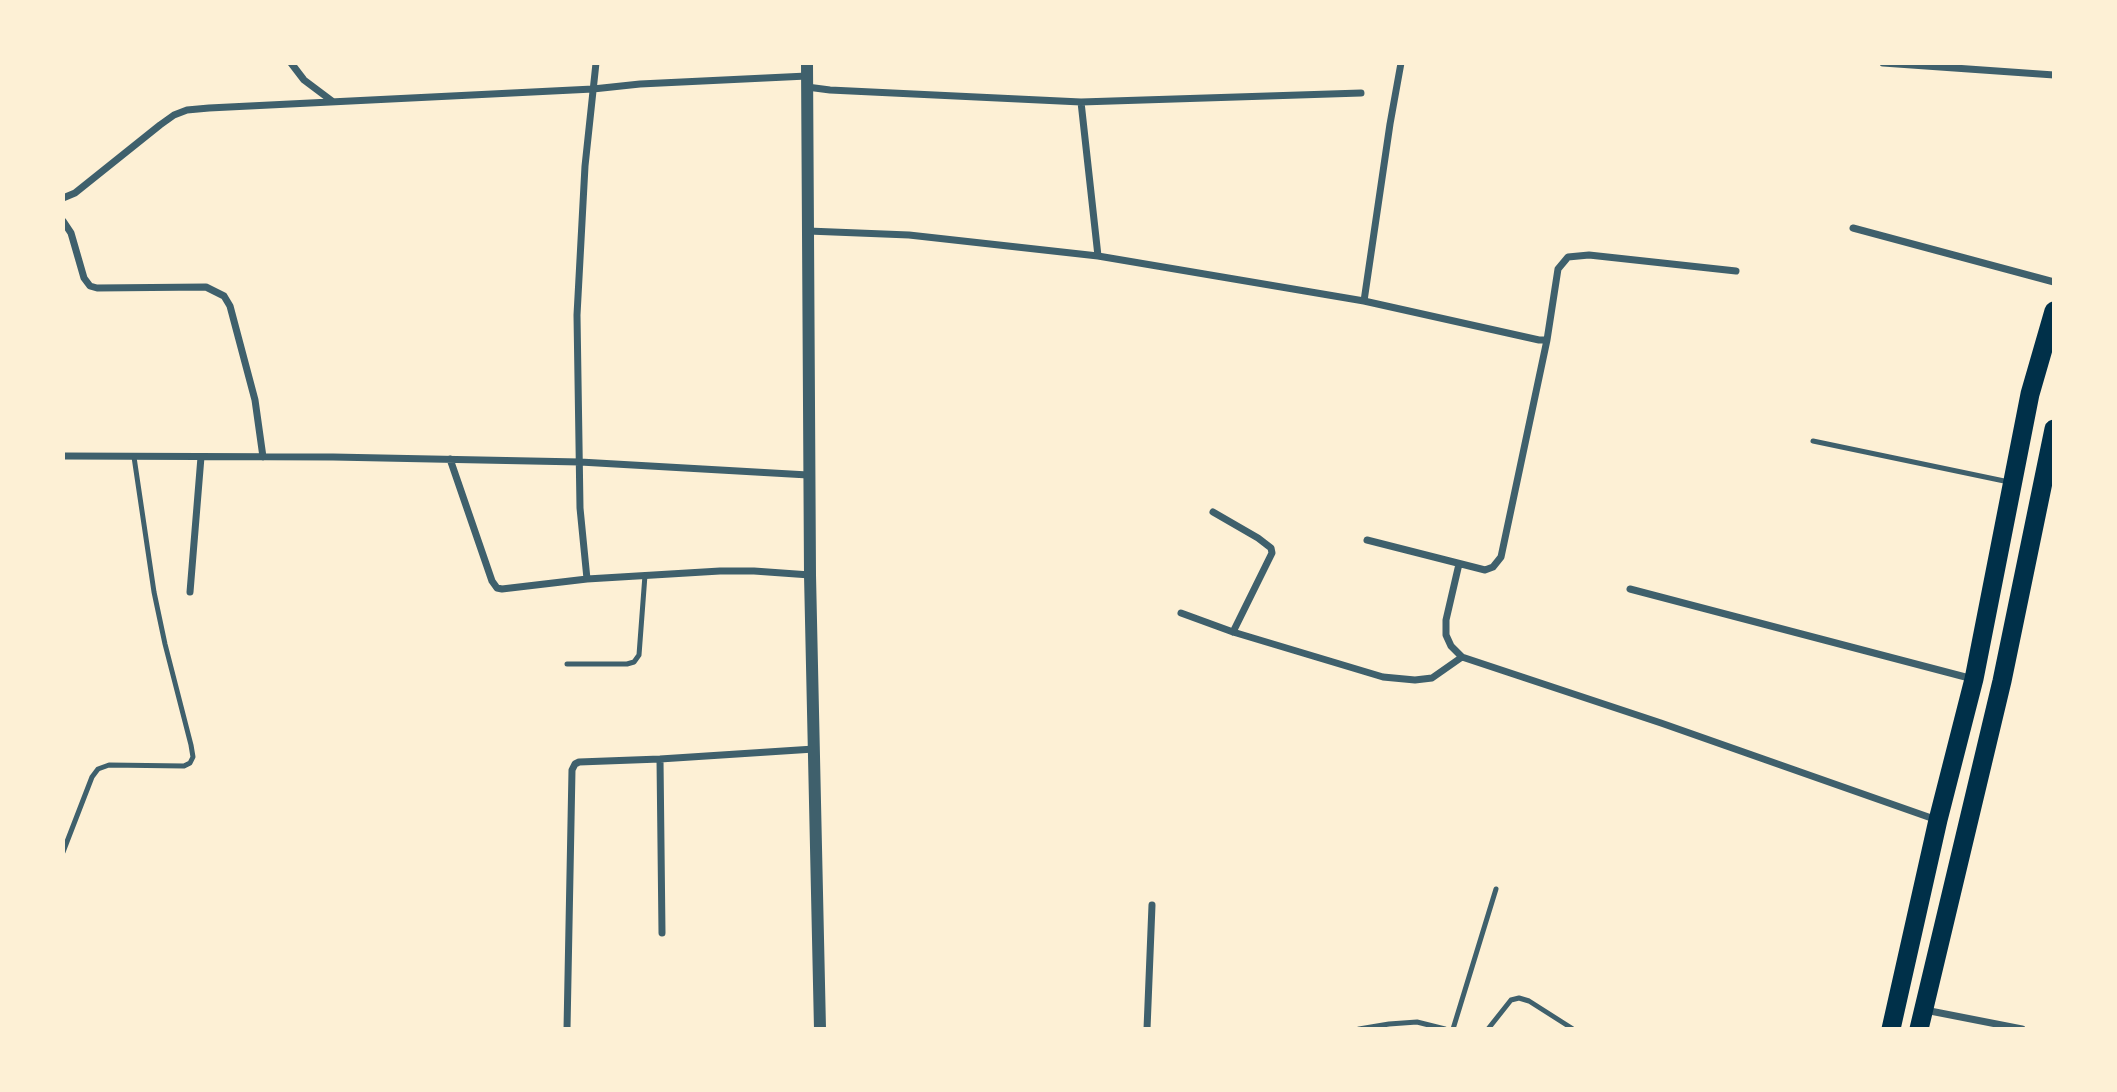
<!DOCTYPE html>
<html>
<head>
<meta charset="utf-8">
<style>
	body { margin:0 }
	#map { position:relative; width:2117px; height:1092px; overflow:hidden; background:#fdf0d5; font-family:"Exo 2",sans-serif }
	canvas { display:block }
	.frame { position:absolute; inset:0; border:65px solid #fdf0d5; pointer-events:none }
</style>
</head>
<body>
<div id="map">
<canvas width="2117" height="1092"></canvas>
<div class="frame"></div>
</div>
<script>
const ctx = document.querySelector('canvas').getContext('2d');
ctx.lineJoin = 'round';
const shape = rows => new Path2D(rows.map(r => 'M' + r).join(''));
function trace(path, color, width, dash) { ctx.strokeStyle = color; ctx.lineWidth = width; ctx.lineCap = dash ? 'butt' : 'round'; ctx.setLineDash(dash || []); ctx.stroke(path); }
trace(shape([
	[1813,441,2009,482],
	[567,664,627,664,634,662,639,655,645,575],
	[63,852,92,777,98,769,109,765,184,766,190,763,193,757,191,745,165,644,154,592,134,457],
	[1359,1029,1389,1024,1417,1022,1445,1029],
	[1453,1029,1496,889],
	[1488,1029,1511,1000,1519,998,1529,1001,1573,1029]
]), '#3f606c', 5);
trace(shape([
	[291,63,304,80,332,101],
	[1883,63,2054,75],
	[807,87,830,90,1081,102,1361,93],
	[1081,102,1098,256],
	[63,198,75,193,160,125,174,115,187,110,209,108,593,89,640,84,807,76],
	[63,221,71,233,84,278,90,286,97,288,206,287,224,296,230,306,255,400,263,457],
	[1853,228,2054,282],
	[808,231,909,235,1098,256,1364,301,1539,340,1547,340,1501,557,1493,567,1485,570,1367,540],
	[1364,301,1390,124,1401,63],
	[1547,340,1558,269,1568,257,1589,255,1736,271],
	[63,456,333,457,580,462,808,475],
	[450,459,492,581,497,588,502,589,587,579,720,571,754,571,810,575],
	[1213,512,1258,538,1271,548,1272,553,1233,632],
	[1459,564,1446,620,1446,635,1451,646,1462,657,1661,723,1937,820],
	[587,579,580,508,577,315,585,166,596,63],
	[1630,589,1973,679],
	[190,592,201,457],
	[1181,613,1233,632,1383,677,1415,680,1432,678,1462,657],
	[660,759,662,933],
	[1925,1010,2022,1029],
	[567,1029,572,770,575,764,579,762,660,759,814,749],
	[1147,1029,1152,905]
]), '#3f606c', 7);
trace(shape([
	[807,63,810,575,820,1029]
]), '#3f606c', 12);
trace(shape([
	[1891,1029,1938,820,1974,679,2030,394,2054,311],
	[1919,1029,2002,681,2054,429]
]), '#003049', 19);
</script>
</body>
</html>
